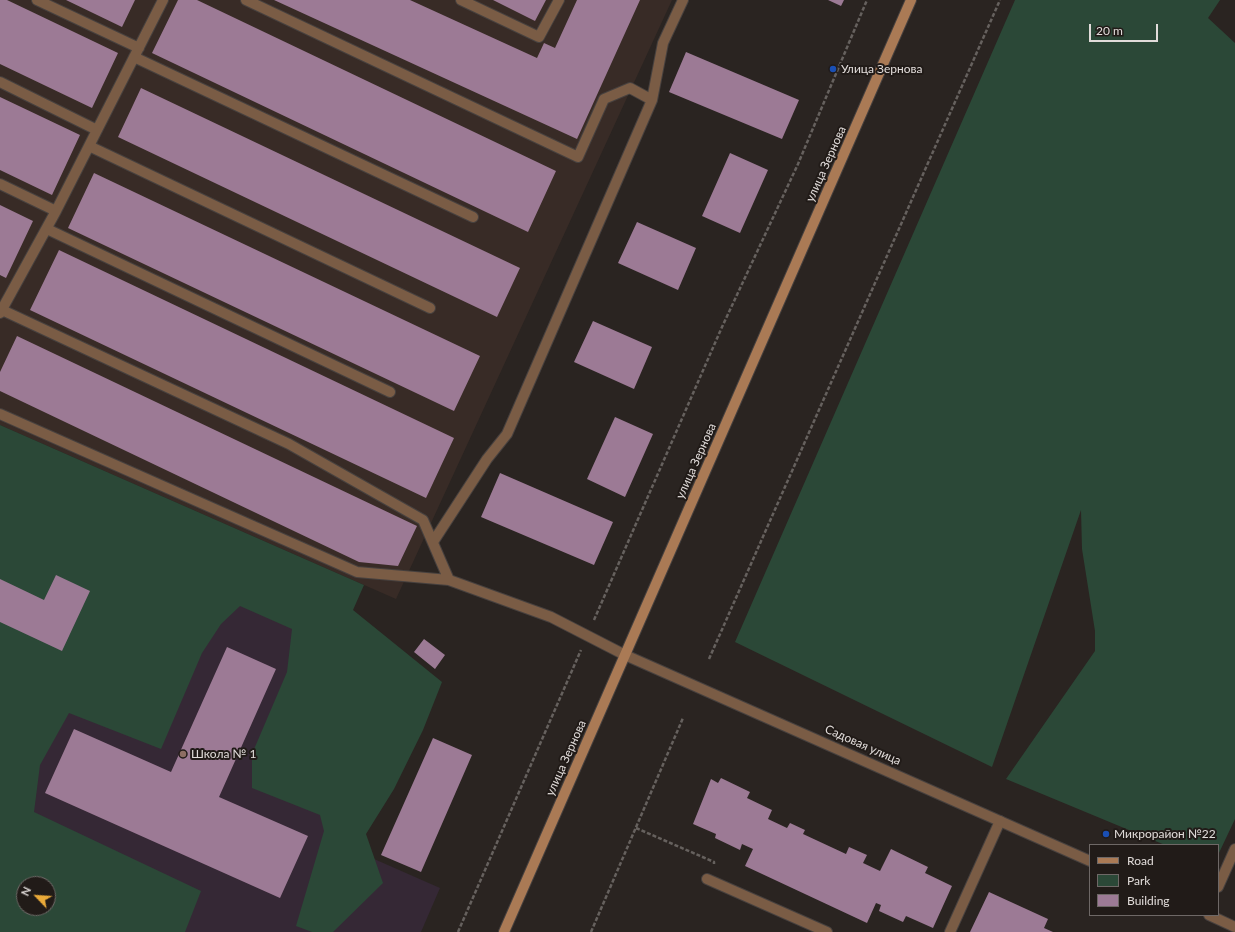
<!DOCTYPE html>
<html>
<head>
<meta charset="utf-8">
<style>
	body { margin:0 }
	#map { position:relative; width:1235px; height:932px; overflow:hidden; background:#2a2421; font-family:Lato,sans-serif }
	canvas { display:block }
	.legend { position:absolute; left:1089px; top:844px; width:130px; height:72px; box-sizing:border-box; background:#211b18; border:1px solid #6e6866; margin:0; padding:5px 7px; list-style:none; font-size:12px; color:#e1dcda }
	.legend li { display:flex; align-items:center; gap:8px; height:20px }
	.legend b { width:20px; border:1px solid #6e6866 }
	.north { position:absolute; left:16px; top:876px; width:40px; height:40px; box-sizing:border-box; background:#211b18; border:1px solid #6e6866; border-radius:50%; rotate:295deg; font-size:11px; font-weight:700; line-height:16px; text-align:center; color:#e1dcda }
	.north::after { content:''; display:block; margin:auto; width:14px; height:18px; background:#eaaa39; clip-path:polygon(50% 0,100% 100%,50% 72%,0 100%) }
	.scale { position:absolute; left:1089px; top:24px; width:69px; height:18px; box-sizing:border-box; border:2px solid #e1dcda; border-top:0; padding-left:5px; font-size:12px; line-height:14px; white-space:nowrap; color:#e1dcda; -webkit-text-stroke:3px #211b18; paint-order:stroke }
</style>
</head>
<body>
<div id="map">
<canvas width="1235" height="932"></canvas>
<ul class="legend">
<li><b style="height:5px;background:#aa7a55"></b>Road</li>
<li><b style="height:11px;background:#2b4837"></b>Park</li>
<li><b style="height:11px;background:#9c7a95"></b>Building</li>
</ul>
<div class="north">N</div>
<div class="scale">20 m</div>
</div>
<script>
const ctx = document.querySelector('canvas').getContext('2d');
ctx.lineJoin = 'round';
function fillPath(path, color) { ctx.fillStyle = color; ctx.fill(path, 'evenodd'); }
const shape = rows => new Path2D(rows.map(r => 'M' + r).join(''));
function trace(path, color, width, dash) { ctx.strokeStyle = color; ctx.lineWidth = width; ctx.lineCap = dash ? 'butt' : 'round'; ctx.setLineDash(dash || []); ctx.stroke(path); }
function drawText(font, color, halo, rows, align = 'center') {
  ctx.font = font + ' Lato,sans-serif'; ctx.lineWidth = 4; ctx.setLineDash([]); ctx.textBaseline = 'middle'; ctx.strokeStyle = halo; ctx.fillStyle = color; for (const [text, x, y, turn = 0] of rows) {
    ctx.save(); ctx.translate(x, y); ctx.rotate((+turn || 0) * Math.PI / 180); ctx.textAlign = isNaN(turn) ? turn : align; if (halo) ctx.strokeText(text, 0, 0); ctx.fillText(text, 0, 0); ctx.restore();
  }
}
fillPath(shape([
	[0,0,672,0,396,599,0,425]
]), '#382b26');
fillPath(shape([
	[0,491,400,669,331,840,440,888,421,932,0,932],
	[24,884,48,884,48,908,24,908]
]), '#352835');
fillPath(shape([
	[1015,0,1220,0,1208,18,1235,43,1235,819,1218,855,1218,845,1165,845,1006,779,1095,651,1095,631,1082,549,1081,510,992,767,735,642],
	[0,425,364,585,353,610,442,682,423,730,394,789,366,834,383,883,333,932,312,932,296,926,324,831,320,815,252,788,252,754,287,672,292,629,240,606,221,624,202,653,161,749,69,713,40,765,34,812,201,891,185,932,0,932],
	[24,884,48,884,48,908,24,908]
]), '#2b4837');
fillPath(shape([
	[0,0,7,0,118,53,92,108,0,64],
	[66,0,135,0,122,27],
	[178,0,197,0,556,171,528,232,152,53],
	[274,0,410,0,537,58,544,43,555,48,577,0,640,0,577,139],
	[493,0,546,0,535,21],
	[828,0,844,0,841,6],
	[686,52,799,100,782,139,669,92],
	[141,88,520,268,497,317,118,137],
	[0,97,80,135,52,195,0,170],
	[730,153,768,170,740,233,702,216],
	[94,173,480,356,454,411,68,228],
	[0,205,33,221,6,278,0,275],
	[637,222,696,248,678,290,618,263],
	[59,250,454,438,426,498,30,310],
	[593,321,652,347,634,389,574,362],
	[17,336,417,526,398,566,359,562,0,391,0,372],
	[615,417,653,434,625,497,587,479],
	[500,473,613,522,594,565,481,517],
	[56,575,90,591,62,651,0,622,0,579,44,600],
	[424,639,445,655,435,669,414,652],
	[227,647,276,669,219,797,308,836,280,898,45,793,74,729,171,772],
	[433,738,472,755,421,872,381,855],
	[721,778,750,792,747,798,772,810,768,819,787,828,790,823,805,830,803,834,846,854,849,847,867,855,863,863,880,871,891,849,928,867,925,873,952,886,933,928,906,916,903,922,879,911,881,905,876,903,867,923,745,866,753,849,742,844,740,850,715,838,716,834,693,824,711,779,718,783],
	[989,892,1048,919,1044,928,1053,932,970,932]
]), '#9c7a95');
const service = shape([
	[37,0,139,48],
	[246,0,578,157,604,99,630,88,652,100],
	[461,0,539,37,559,0],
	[134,57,473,217],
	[0,82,97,130],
	[89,146,430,308],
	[0,184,56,211],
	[47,229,390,392],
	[2,310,289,444,423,520,449,580],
	[0,313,56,211,163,0],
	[0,414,357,572,449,580,551,617,625,655],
	[433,542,487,459,507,434,652,100,663,43,683,0],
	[707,879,827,932],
	[1218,887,1235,849],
	[950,932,1000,821]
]);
const tertiary = shape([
	[625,655,1090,861],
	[1209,915,1235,927]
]);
const secondary = shape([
	[504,932,911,0]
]);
trace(service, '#47413f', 12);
trace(tertiary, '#47413f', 12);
trace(secondary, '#47413f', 12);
trace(shape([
	[594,620,722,327,798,164,867,0],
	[709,659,1000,0],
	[636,828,714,862,714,864],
	[458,932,581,650],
	[591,932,683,718]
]), '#66615e', 2.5, [4, 2]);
trace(service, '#7a5c45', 10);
trace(tertiary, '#7a5c45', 10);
trace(secondary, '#aa7a55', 10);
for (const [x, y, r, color] of [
	[833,69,4,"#1a4fb4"],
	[183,754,4,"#8d6e63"],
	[1106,834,4,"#1a4fb4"]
]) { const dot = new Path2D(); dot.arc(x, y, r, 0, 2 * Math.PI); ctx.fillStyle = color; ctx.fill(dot); trace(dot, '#211b18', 1.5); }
drawText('12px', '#e1dcda', '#211b18', [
	["Улица Зернова",841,69],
	["Школа № 1",191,754],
	["Микрорайон №22",1114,834]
], 'left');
drawText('12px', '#e1dcda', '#211b18', [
	["улица Зернова",826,164,-66],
	["улица Зернова",696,461,-66],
	["Садовая улица",863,745,24],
	["улица Зернова",566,758,-66]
]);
</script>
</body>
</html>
